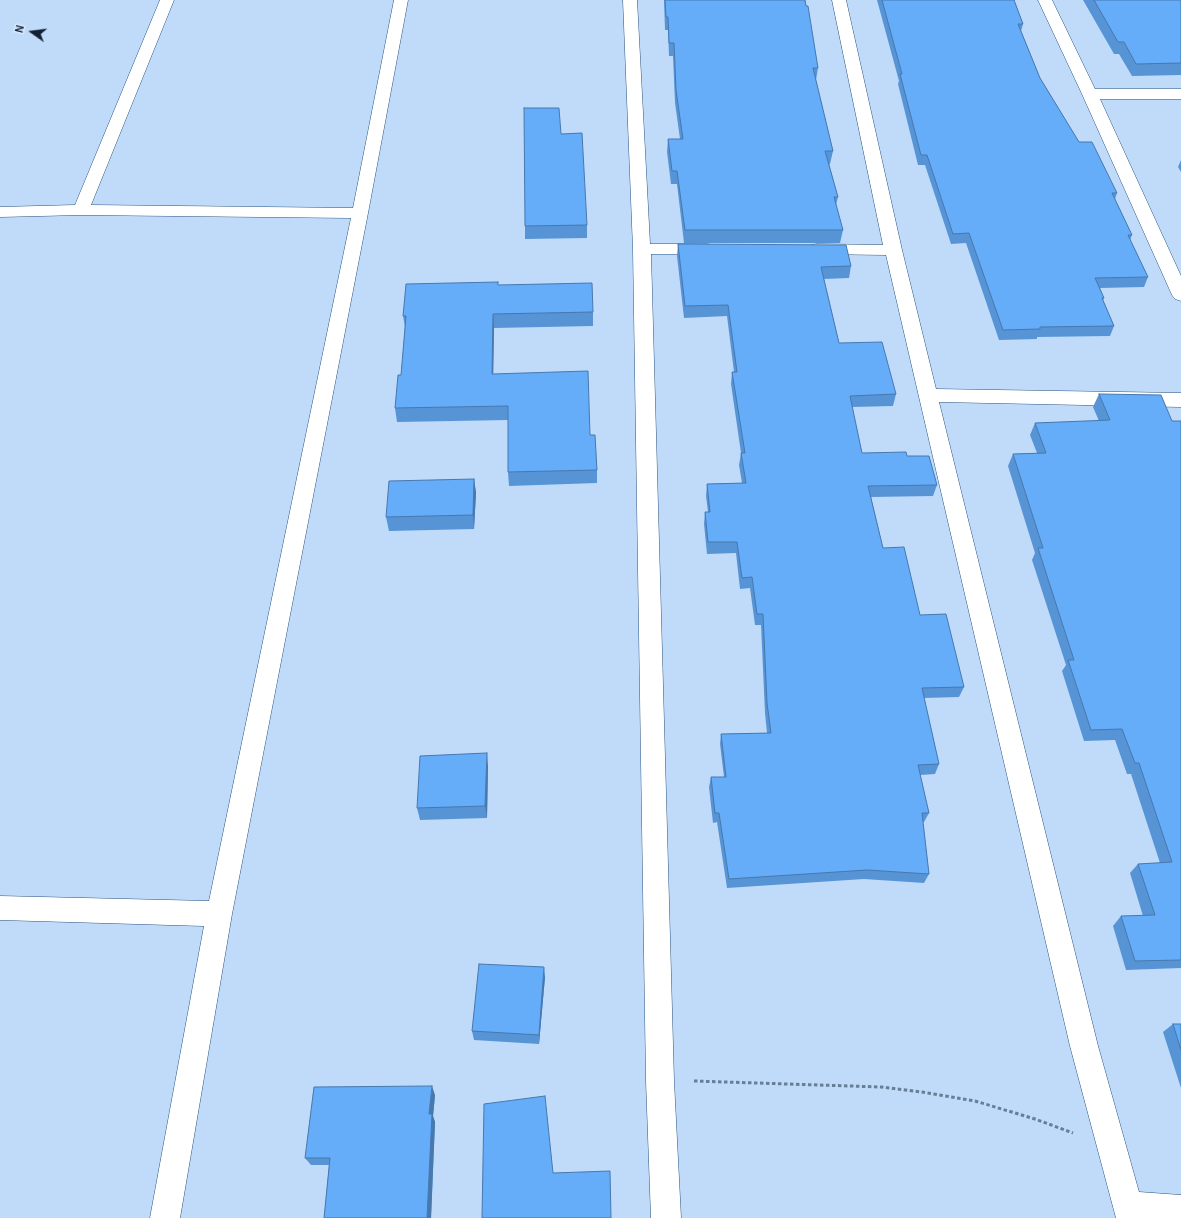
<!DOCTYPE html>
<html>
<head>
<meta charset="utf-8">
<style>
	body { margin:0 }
	#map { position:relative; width:1181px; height:1218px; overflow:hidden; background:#c0dbfa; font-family:Karla,sans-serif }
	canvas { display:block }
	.north { position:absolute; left:12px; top:12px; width:40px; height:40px; -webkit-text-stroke:3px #d5e7fc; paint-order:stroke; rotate:284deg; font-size:11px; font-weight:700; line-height:16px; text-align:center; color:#102134 }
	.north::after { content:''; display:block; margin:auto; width:14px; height:18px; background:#102134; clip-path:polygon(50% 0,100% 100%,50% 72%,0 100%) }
</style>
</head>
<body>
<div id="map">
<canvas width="1181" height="1218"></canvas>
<div class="north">N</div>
</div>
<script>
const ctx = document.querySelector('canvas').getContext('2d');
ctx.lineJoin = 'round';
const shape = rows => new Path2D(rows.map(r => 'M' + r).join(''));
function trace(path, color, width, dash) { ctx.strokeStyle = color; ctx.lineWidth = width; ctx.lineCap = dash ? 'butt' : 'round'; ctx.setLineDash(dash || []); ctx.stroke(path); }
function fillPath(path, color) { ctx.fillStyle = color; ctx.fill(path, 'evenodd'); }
const minor = shape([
	[160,0,174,0,91,205,353,208,394,0,408,0,368,213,232,914,180,1218,150,1218,204,926,0,920,0,896,209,901,351,218,81,215,0,217,0,207,75,205,160,0],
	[623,0,637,0,650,244,707,244,713,245,716,249,713,253,707,254,651,254,674,1081,681,1218,651,1218,646,1081,633,249,623,0],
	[832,0,846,0,902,250,936,389,1181,393,1181,407,939,402,1098,1046,1139,1192,1181,1195,1181,1218,1116,1218,1070,1046,886,255,817,254,811,253,808,249,811,245,817,244,883,245,832,0],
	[1038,0,1052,0,1095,89,1181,89,1181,99,1100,99,1181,276,1181,301,1175,299,1172,295,1082,94,1038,0]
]);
trace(minor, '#2a547f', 1);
trace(shape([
	[694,1081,881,1087,922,1092,975,1101,1035,1119,1073,1133]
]), '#687e97', 3, [3.5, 2.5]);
fillPath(minor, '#fff');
fillPath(shape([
	[664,0,805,0,818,68,816,80,833,151,830,164,829,164,838,197,836,205,843,230,840,243,684,243,677,184,671,184,667,152,668,139,680,139,675,103,673,56,669,56,668,30,665,30],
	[877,0,1014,0,1023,24,1021,31,1040,78,1079,142,1117,193,1115,199,1132,235,1130,240,1148,277,1144,287,1100,288,1104,298,1103,300,1114,326,1110,336,1037,337,1037,339,999,340,966,243,951,244,925,165,918,165,898,84,899,81],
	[1083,0,1181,0,1181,75,1132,76,1119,54,1114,54],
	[561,134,587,225,587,238,525,239,525,226],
	[1181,160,1181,172,1178,167],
	[678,244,851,266,849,278,824,279,839,343,896,394,893,406,852,407,862,453,907,456,937,485,933,496,871,497,883,548,920,615,964,687,959,697,924,698,939,764,935,774,920,775,929,813,924,822,923,822,929,874,924,883,864,879,727,888,717,822,713,823,709,787,711,777,724,777,720,744,721,734,767,733,765,713,761,625,755,625,750,588,740,589,736,553,707,554,704,524,705,512,708,512,706,496,707,484,742,483,739,465,741,453,731,384,732,372,734,372,727,316,684,318,677,256],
	[498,285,593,312,593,326,494,328,493,374,590,435,597,470,597,483,509,486,508,472,508,420,397,422,395,408,401,375,405,327,403,316],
	[1099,394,1172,421,1181,422,1181,968,1126,970,1113,926,1121,916,1143,916,1130,873,1138,864,1160,863,1131,774,1127,774,1115,740,1084,741,1062,671,1066,665,1032,560,1035,553,1008,466,1013,454,1037,453,1030,435,1035,423,1099,421,1093,407],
	[474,479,476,493,474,529,389,531,386,517],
	[488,766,487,818,420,820,417,808],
	[545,977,539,1044,474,1040,472,1031],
	[1173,1024,1181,1024,1181,1088,1163,1032],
	[435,1095,433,1116,435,1122,431,1218,324,1218,329,1165,311,1165,305,1158]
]), '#5794d6');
fillPath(shape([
	[493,314,494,328,493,388,492,374],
	[474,479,476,493,474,529,473,515],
	[487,753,488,766,487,818,485,806],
	[544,967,545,977,539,1044,539,1035],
	[432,1086,435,1095,433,1116,435,1122,431,1218,427,1218,429,1114]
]), '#4778ae');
const building = shape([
	[665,0,805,0,806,6,808,6,818,68,813,68,833,151,825,151,838,197,834,197,843,230,685,230,677,171,672,171,668,139,683,139,676,90,674,43,669,43,668,17,666,17,665,0],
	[882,0,1014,0,1023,24,1018,24,1040,78,1079,142,1092,142,1117,193,1112,193,1132,235,1128,235,1148,277,1095,278,1104,298,1102,298,1114,326,1040,327,1040,329,1003,330,969,233,953,234,927,155,921,155,900,74,902,74,882,0],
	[1094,0,1181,0,1181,63,1136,64,1124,42,1118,42,1094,0],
	[524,108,559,108,561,134,582,133,587,225,525,226,524,108],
	[678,244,846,245,851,266,821,267,839,343,882,342,896,394,850,396,862,453,906,452,907,456,929,456,937,485,868,486,883,548,904,547,920,615,946,614,964,687,922,688,939,764,918,765,929,813,922,813,929,874,867,870,729,879,719,813,715,813,711,777,726,777,721,734,771,733,767,703,763,614,757,614,752,577,742,578,737,542,708,542,705,512,710,512,707,484,746,483,741,453,745,453,732,372,737,372,728,305,685,306,678,244],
	[498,282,498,285,592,283,593,312,493,314,492,374,588,371,590,435,595,435,597,470,508,472,508,406,395,408,398,375,401,375,406,316,403,316,406,284,498,282],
	[1099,394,1161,395,1172,421,1181,421,1181,960,1135,961,1121,916,1155,915,1138,864,1172,862,1139,763,1135,763,1122,729,1091,730,1068,660,1074,660,1038,548,1043,548,1013,454,1046,453,1035,423,1110,420,1099,394],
	[474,479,473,515,386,517,389,481,474,479],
	[487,753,485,806,417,808,420,756,487,753],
	[479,964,544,967,539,1035,472,1031,479,964],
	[1173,1024,1181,1024,1181,1050,1173,1024],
	[432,1086,429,1114,432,1114,427,1218,324,1218,330,1158,305,1158,314,1087,432,1086],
	[545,1096,553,1173,610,1171,611,1218,482,1218,484,1104,545,1096]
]);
fillPath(building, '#65acf9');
trace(building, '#4778ae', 1);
</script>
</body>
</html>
